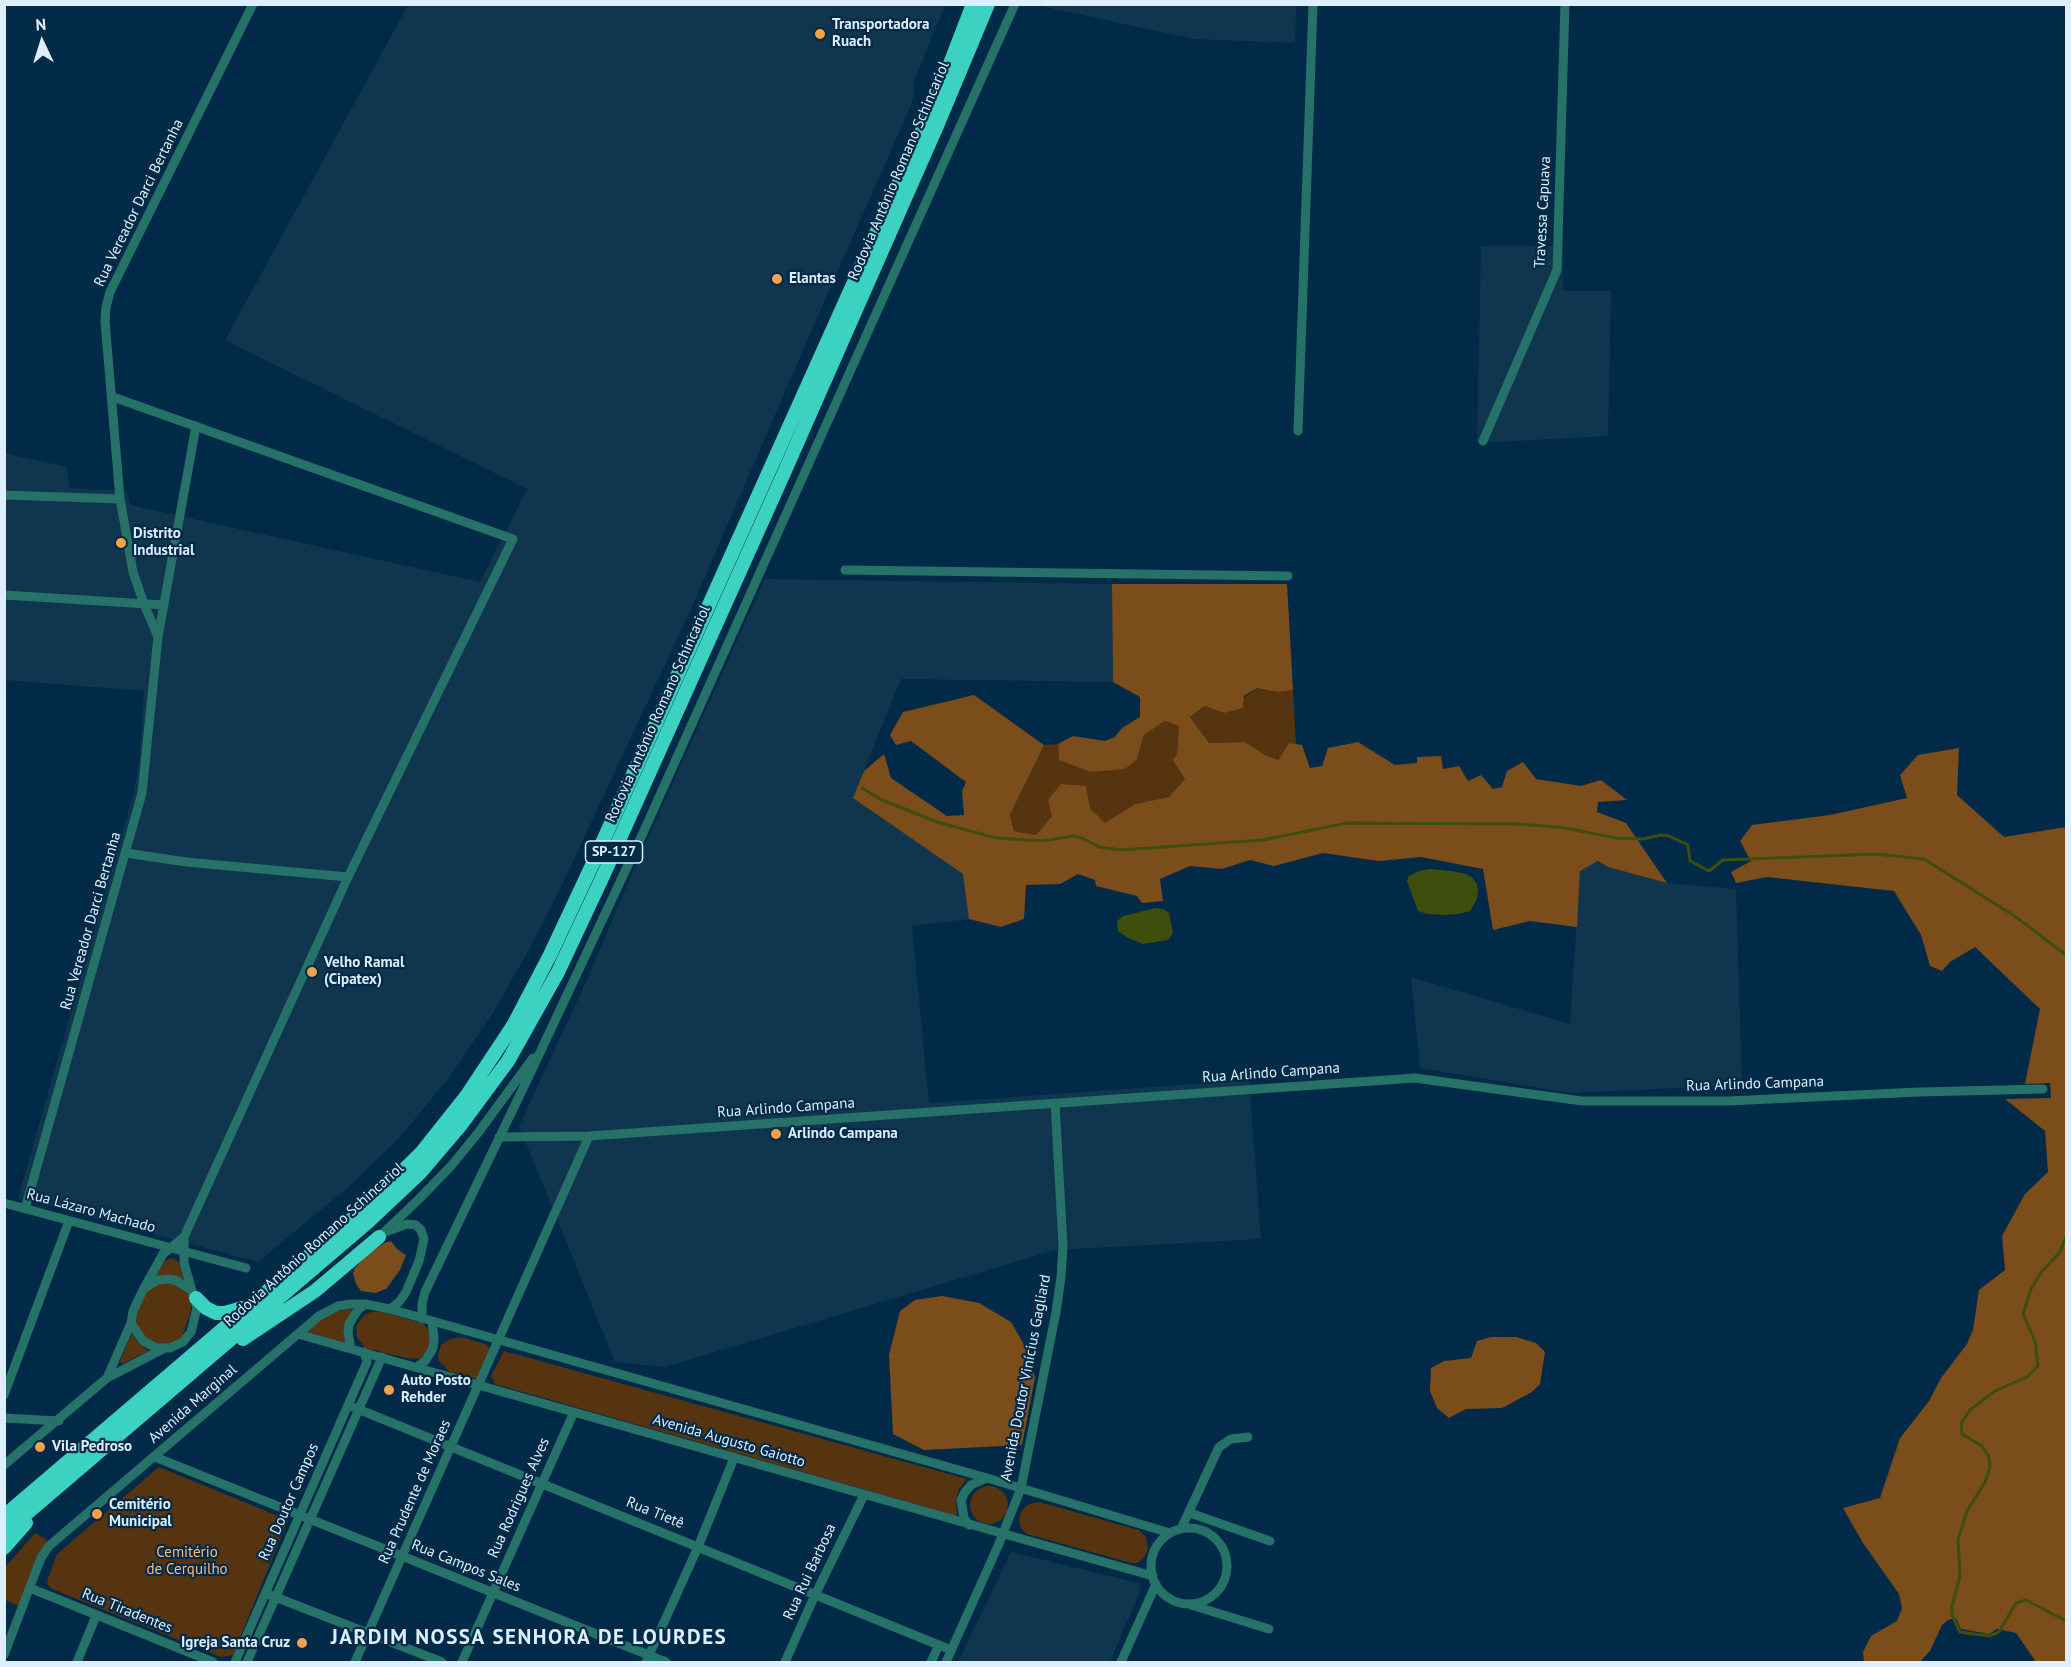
<!DOCTYPE html>
<html>
<head>
<meta charset="utf-8">
<style>
	body { margin:0 }
	#map { position:relative; width:2071px; height:1667px; overflow:hidden; background:#002a47; font-family:"PT Sans",sans-serif }
	canvas { display:block }
	.frame { position:absolute; inset:0; border:6px solid #ddeffe; pointer-events:none }
	.north { position:absolute; left:12px; top:12px; width:60px; height:60px; -webkit-text-stroke:4px #002a47; paint-order:stroke; rotate:356deg; font-size:16px; font-weight:700; line-height:24px; text-align:center; color:#ddeffe }
	.north::after { content:''; display:block; margin:auto; width:21px; height:27px; background:#ddeffe; clip-path:polygon(50% 0,100% 100%,50% 72%,0 100%) }
</style>
</head>
<body>
<div id="map">
<canvas width="2071" height="1667"></canvas>
<div class="frame"></div>
<div class="north">N</div>
</div>
<script>
const ctx = document.querySelector('canvas').getContext('2d');
ctx.lineJoin = 'round';
function fillPath(path, color) { ctx.fillStyle = color; ctx.fill(path, 'evenodd'); }
const shape = rows => new Path2D(rows.map(r => 'M' + r).join(''));
function trace(path, color, width, dash) { ctx.strokeStyle = color; ctx.lineWidth = width; ctx.lineCap = dash ? 'butt' : 'round'; ctx.setLineDash(dash || []); ctx.stroke(path); }
function drawText(font, color, halo, rows, align = 'center') {
  ctx.font = font + ' "PT Sans",sans-serif'; ctx.lineWidth = 4.5; ctx.setLineDash([]); ctx.textBaseline = 'middle'; ctx.strokeStyle = halo; ctx.fillStyle = color; for (const [text, x, y, turn = 0] of rows) {
    ctx.save(); ctx.translate(x, y); ctx.rotate((+turn || 0) * Math.PI / 180); ctx.textAlign = isNaN(turn) ? turn : align; if (halo) ctx.strokeText(text, 0, 0); ctx.fillText(text, 0, 0); ctx.restore();
  }
}
fillPath(shape([
	[1046,4,1296,5,1295,43,1194,39,1045,7],
	[408,5,945,5,913,84,915,92,909,110,810,334,692,607,560,889,532,944,493,1013,448,1079,400,1137,352,1184,258,1262,18,1198,134,791,140,753,144,691,5,680,4,453,67,467,70,488,127,491,130,505,480,582,527,489,225,340],
	[1481,246,1563,246,1563,291,1611,291,1608,436,1477,443],
	[765,579,1112,584,1113,682,901,679,853,798,964,874,969,919,912,926,929,1103,1249,1080,1261,1239,1055,1250,665,1367,615,1362,519,1126,586,982,633,871],
	[1598,861,1608,867,1667,883,1736,889,1742,1085,1571,1093,1420,1068,1411,977,1570,1024,1580,871],
	[1011,1552,1139,1583,1141,1589,1110,1662,958,1662]
]), '#10354f');
fillPath(shape([
	[1257,688,1277,692,1293,690,1296,744,1289,743,1278,760,1265,755,1245,742,1209,743,1190,717,1206,706,1224,713],
	[1165,721,1179,726,1177,754,1185,780,1169,797,1135,804,1105,824,1090,808,1086,786,1052,816,1036,835,1014,831,1010,815,1044,745,1058,744,1059,760,1137,759,1144,735],
	[171,1258,178,1261,185,1280,178,1277,153,1279,166,1260],
	[170,1283,181,1286,188,1293,191,1301,191,1311,182,1337,174,1343,164,1346,146,1340,135,1323,136,1311,144,1294,150,1288,158,1284],
	[352,1309,354,1310,345,1343,308,1332,315,1323,326,1316,338,1311],
	[371,1312,384,1312,424,1324,430,1333,431,1341,425,1356,419,1359,406,1358,365,1348,357,1337,356,1326,364,1315],
	[132,1333,138,1343,149,1351,122,1364,120,1361],
	[462,1337,485,1344,491,1349,478,1378,475,1379,450,1372,439,1361,438,1355,441,1345,450,1339],
	[504,1351,967,1479,959,1489,956,1500,957,1516,495,1384,491,1376],
	[159,1467,288,1520,233,1655,221,1657,52,1589,48,1585,47,1581,57,1554],
	'970 1505a19 19 0 1 1 38 0a19 19 0 1 1-38 0Z',
	[1039,1502,1139,1530,1146,1537,1148,1549,1143,1559,1137,1563,1131,1563,1027,1534,1020,1527,1019,1517,1023,1509,1029,1504],
	[35,1533,47,1540,19,1606,5,1600,5,1567]
]), '#563410');
fillPath(shape([
	[1112,584,1287,584,1293,690,1277,692,1257,688,1244,696,1243,708,1224,713,1205,706,1190,717,1209,743,1245,742,1265,755,1278,760,1289,743,1302,745,1310,768,1322,766,1328,748,1358,742,1395,765,1417,763,1417,757,1441,756,1443,769,1459,766,1468,781,1481,775,1493,789,1502,787,1507,771,1523,762,1536,779,1581,786,1601,780,1627,800,1598,802,1597,812,1626,823,1667,883,1608,867,1598,861,1580,871,1577,927,1530,921,1493,930,1483,869,1421,857,1379,861,1323,853,1274,866,1250,860,1222,869,1190,866,1160,879,1163,901,1142,903,1137,896,1096,886,1095,880,1078,874,1060,884,1026,885,1024,919,1001,927,969,919,963,874,853,798,864,771,884,754,891,778,947,816,964,815,962,791,966,782,911,741,896,745,890,735,903,712,974,695,1044,745,1010,815,1014,831,1036,835,1052,816,1048,800,1061,784,1086,786,1090,808,1105,823,1135,804,1169,797,1185,779,1173,760,1177,754,1179,726,1165,721,1144,735,1137,759,1125,769,1091,772,1059,760,1058,744,1073,736,1105,741,1115,737,1122,728,1140,717,1140,697,1113,682],
	[1959,748,1957,795,2004,837,2066,827,2066,1662,2036,1662,2016,1633,1997,1629,1989,1634,1961,1629,1956,1618,1948,1620,1942,1625,1930,1651,1920,1662,1864,1662,1863,1652,1871,1636,1897,1621,1902,1608,1899,1594,1863,1543,1843,1508,1880,1498,1900,1438,1929,1401,1941,1378,1967,1344,1973,1330,1979,1290,2005,1270,2002,1236,2025,1194,2048,1172,2045,1131,2005,1099,2051,1098,2050,1083,2025,1084,2040,1009,1975,947,1950,962,1942,971,1930,966,1921,935,1894,891,1767,877,1736,883,1731,872,1751,861,1740,841,1752,825,1830,815,1907,798,1900,775,1918,755],
	[391,1241,397,1249,406,1255,400,1270,386,1289,375,1293,361,1291,356,1284,353,1274,355,1268,365,1257,384,1243],
	[942,1296,979,1303,1011,1322,1025,1346,1035,1377,1022,1445,924,1450,893,1434,889,1355,900,1311,915,1300],
	[1491,1337,1516,1337,1536,1343,1545,1352,1540,1384,1532,1392,1502,1408,1466,1409,1449,1418,1437,1408,1430,1391,1431,1368,1444,1361,1471,1358,1477,1341]
]), '#7b4d1a');
fillPath(shape([
	[1429,869,1452,871,1466,874,1472,877,1477,884,1478,889,1477,899,1470,911,1459,914,1445,915,1427,914,1418,911,1407,881,1409,876,1419,871],
	[1156,908,1163,909,1169,913,1173,933,1168,940,1143,944,1128,938,1118,931,1117,921,1123,916]
]), '#3d4e0d');
trace(shape([
	[862,788,880,799,937,822,996,838,1042,841,1073,836,1082,838,1099,847,1121,850,1263,840,1347,823,1519,824,1565,828,1616,838,1643,839,1661,835,1669,836,1688,845,1690,861,1709,871,1723,860,1876,854,1924,859,2016,917,2066,955],
	[2066,1237,2060,1252,2042,1271,2031,1289,2023,1314,2035,1341,2038,1366,2027,1377,1995,1391,1970,1410,1961,1423,1962,1434,1982,1446,1989,1457,1990,1467,1985,1482,1967,1511,1958,1540,1960,1576,1952,1606,1952,1615,1960,1632,1989,1636,1999,1632,2016,1603,2026,1600,2066,1621]
]), '#3d4e0d', 3);
trace(shape([
	[113,397,513,539,348,877,184,1237,184,1263,197,1308,191,1332,183,1342,170,1348,156,1348,143,1341,131,1323,133,1311,144,1288,158,1280,168,1279,175,1280,192,1290],
	[1298,431,1313,4],
	[1483,441,1557,270,1565,4],
	[4,495,120,499],
	[845,570,1288,576],
	[4,595,164,605],
	[158,637,144,604,133,572,120,499,105,321,106,307,110,292,253,4],
	[126,853,186,862,348,877],
	[499,1137,589,1136,1415,1078,1582,1101,1728,1101,1919,1092,2043,1089],
	[4,1203,246,1268],
	[25,1209,142,793,158,637,196,426],
	[388,1231,407,1224,416,1225,421,1230,424,1239,419,1261,406,1292,399,1302,390,1309],
	[379,1237,419,1199,451,1166,478,1133,533,1058],
	[144,1288,163,1254,184,1237],
	[422,1319,422,1304,425,1292,528,1078,643,833,1015,4],
	[298,1334,1153,1576],
	[351,1349,348,1333,349,1324,358,1310,365,1304],
	[417,1367,426,1360,433,1348,434,1338,432,1322],
	[107,1378,131,1323],
	[4,1395,69,1221],
	[348,1405,951,1650],
	[4,1418,59,1421],
	[155,1457,666,1662],
	[4,1465,107,1378,163,1349],
	[1190,1513,1270,1541],
	[969,1525,964,1518,961,1500,965,1492,971,1485,987,1478],
	'1151 1566a38 38 0 1 1 76 0a38 38 0 1 1-76 0Z',
	[1181,1529,1219,1447,1231,1439,1248,1437],
	[30,1588,213,1662],
	[270,1595,442,1662],
	[1191,1605,1269,1629],
	[4,1655,41,1558,49,1546,319,1316,338,1306,351,1304,365,1304,390,1309,987,1478,1170,1533],
	[77,1662,96,1616],
	[235,1662,367,1362,364,1352],
	[247,1662,382,1357],
	[355,1662,589,1136],
	[462,1662,574,1412],
	[646,1662,698,1547,734,1458],
	[785,1662,815,1595,864,1495],
	[931,1662,939,1645],
	[946,1662,998,1546,1021,1488,1056,1312,1061,1277,1063,1246,1055,1103],
	[1121,1662,1156,1584]
]), '#267269', 9);
trace(shape([
	[196,1298,206,1308,216,1313,225,1313,242,1308],
	[243,1339,315,1291,379,1237],
	[4,1516,368,1205,421,1153,467,1095,514,1024,550,955,594,861,938,95,973,4],
	[4,1533,368,1222,420,1173,460,1126,508,1061,558,972,603,876,784,473,937,126,988,4],
	[4,1548,26,1523]
]), '#3bd2c1', 14);
for (const [x, y, r, color] of [
	[820,34,6,"#f7a148"],
	[777,279,6,"#f7a148"],
	[121,543,6,"#f7a148"],
	[312,972,6,"#f7a148"],
	[776,1134,6,"#f7a148"],
	[389,1390,6,"#f7a148"],
	[40,1447,6,"#f7a148"],
	[97,1514,6,"#f7a148"],
	[302,1643,6,"#f7a148"]
]) { const dot = new Path2D(); dot.arc(x, y, r, 0, 2 * Math.PI); ctx.fillStyle = color; ctx.fill(dot); trace(dot, '#002a47', 2); }
for (const [x, y, w] of [
	[614,852,57]
]) { const box = new Path2D(); box.roundRect(x - w / 2, y - 11, w, 22, 4.5); ctx.fillStyle = '#002a47'; ctx.fill(box); trace(box, '#ddeffe', 1.5); }
drawText('bold 14px', '#ddeffe', null, [
	["SP-127",614,852]
]);
drawText('bold 15px', '#ddeffe', '#002a47', [
	["Transportadora",832,25],
	["Ruach",832,42],
	["Elantas",789,279],
	["Distrito",133,534],
	["Industrial",133,551],
	["Velho Ramal",324,963],
	["(Cipatex)",324,980],
	["Arlindo Campana",788,1134],
	["Auto Posto",401,1381],
	["Rehder",401,1398],
	["Vila Pedroso",52,1447],
	["Cemitério",109,1505],
	["Municipal",109,1522],
	["Igreja Santa Cruz",290,1643,"right"]
], 'left');
drawText('15px', '#ddeffe', '#002a47', [
	["Rodovia Antônio Romano Schincariol",899,171,-67],
	["Rua Vereador Darci Bertanha",139,203,-64],
	["Travessa Capuava",1543,212,-87],
	["Rodovia Antônio Romano Schincariol",658,714,-66],
	["Rua Vereador Darci Bertanha",91,921,-74],
	["Rua Arlindo Campana",1271,1073,-4],
	["Rua Arlindo Campana",1755,1084,-2],
	["Rua Arlindo Campana",786,1108,-4],
	["Rua Lázaro Machado",91,1211,15],
	["Rodovia Antônio Romano Schincariol",314,1245,-42],
	["Avenida Doutor Vinícius Gagliard",1026,1378,-79],
	["Avenida Marginal",193,1404,-41],
	["Avenida Augusto Gaiotto",729,1441,16],
	["Rua Prudente de Moraes",415,1492,-66],
	["Rua Rodrigues Alves",519,1498,-66],
	["Rua Doutor Campos",289,1502,-66],
	["Rua Tietê",655,1513,22],
	["Rua Campos Sales",466,1566,22],
	["Rua Rui Barbosa",810,1572,-65],
	["Rua Tiradentes",127,1611,22]
]);
drawText('15px', '#fdbc7f', '#002a47', [
	["Cemitério",187,1553],
	["de Cerquilho",187,1570]
]);
ctx.letterSpacing = '1.5px';
drawText('bold 21px', '#ddeffe', '#002a47', [
	["JARDIM NOSSA SENHORA DE LOURDES",529,1638]
]);
ctx.letterSpacing = '0px';
</script>
</body>
</html>
